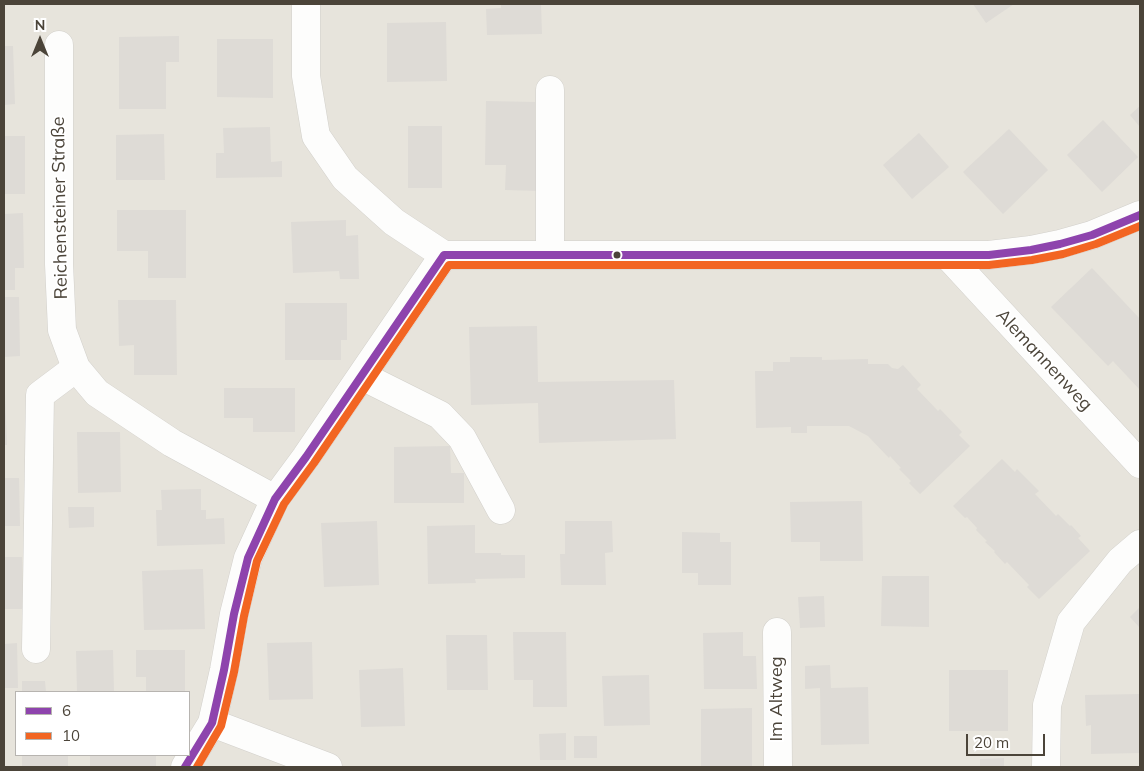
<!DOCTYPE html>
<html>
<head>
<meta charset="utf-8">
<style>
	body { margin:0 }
	#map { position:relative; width:1144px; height:771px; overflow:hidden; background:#f4f2ee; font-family:Mulish,sans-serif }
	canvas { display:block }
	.frame { position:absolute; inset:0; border:5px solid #4b4439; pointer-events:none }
	.legend { position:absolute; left:15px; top:691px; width:175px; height:65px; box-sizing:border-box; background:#fff; border:1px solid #b7b4b0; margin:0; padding:6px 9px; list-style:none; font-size:15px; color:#4b4439 }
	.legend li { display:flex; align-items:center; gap:10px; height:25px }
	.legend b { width:25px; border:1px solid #b7b4b0 }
	.north { position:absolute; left:15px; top:15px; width:50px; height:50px; -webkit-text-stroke:4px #fff; paint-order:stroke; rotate:0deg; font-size:14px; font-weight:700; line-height:20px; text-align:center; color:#4b4439 }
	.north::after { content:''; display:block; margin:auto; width:18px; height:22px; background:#4b4439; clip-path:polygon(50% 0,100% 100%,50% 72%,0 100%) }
	.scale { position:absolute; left:966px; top:734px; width:79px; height:22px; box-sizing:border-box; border:2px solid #4b4439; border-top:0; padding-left:6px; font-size:15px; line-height:18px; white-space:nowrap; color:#4b4439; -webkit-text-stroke:4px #fff; paint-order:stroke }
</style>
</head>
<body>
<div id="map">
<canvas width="1144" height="771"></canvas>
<div class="frame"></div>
<ul class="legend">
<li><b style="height:6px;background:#8e44ad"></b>6</li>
<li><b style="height:6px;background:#f26522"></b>10</li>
</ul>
<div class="north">N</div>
<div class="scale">20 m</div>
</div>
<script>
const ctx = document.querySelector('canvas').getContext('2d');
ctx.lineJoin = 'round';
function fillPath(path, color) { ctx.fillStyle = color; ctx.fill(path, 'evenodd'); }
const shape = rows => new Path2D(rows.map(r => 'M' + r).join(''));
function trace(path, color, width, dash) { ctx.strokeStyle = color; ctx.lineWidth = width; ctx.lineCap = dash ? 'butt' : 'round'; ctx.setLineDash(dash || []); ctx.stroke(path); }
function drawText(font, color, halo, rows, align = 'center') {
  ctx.font = font + ' Mulish,sans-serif'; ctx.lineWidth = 4; ctx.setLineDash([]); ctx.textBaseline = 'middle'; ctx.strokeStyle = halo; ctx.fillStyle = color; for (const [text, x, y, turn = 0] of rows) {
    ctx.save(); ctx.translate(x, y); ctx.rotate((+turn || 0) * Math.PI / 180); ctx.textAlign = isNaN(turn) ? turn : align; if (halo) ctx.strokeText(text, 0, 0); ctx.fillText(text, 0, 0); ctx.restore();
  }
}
fillPath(shape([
	[4,4,1140,4,1140,767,4,767],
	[16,692,189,692,189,755,16,755]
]), '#e7e4dc');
fillPath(shape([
	[501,4,541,4,542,34,487,35,486,9,501,8],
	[973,4,1014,4,986,23],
	[446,22,447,81,387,82,387,23],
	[179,36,179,62,166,62,166,109,119,109,119,37],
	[217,39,273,39,273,98,217,97],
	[4,46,13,46,15,104,4,105],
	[486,101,535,102,535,130,541,130,540,191,505,190,506,165,485,165],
	[1140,106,1140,127,1130,115],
	[1103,120,1138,157,1102,192,1067,155],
	[408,126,442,126,442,188,408,188],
	[270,127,271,162,282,161,282,177,216,178,216,153,224,153,223,128],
	[1009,129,1048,170,1003,214,963,172],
	[919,133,949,167,912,199,883,165],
	[164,134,165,180,116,180,116,135],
	[4,136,25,136,25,194,4,194],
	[117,210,186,210,186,278,148,278,148,251,117,251],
	[23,213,24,268,15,268,15,290,4,290,4,214],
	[346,220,346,236,358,235,359,279,340,279,339,271,293,273,291,222],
	[1092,268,1140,319,1140,390,1113,361,1108,366,1051,307],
	[4,297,19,297,20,356,4,357],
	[118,300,176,300,177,375,134,375,134,345,119,346],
	[285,303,347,303,347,340,341,340,341,360,285,360],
	[537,326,538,382,674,380,676,439,539,443,538,403,471,405,469,327],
	[790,357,822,357,822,360,868,359,868,364,888,364,892,368,898,369,903,365,921,385,917,389,938,411,940,409,962,432,959,435,970,446,920,494,909,483,911,481,899,469,901,468,890,456,889,458,868,436,849,426,807,426,807,433,791,433,791,427,756,428,755,371,773,371,773,362,790,362],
	[224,388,295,388,295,432,253,432,253,418,224,418],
	[4,394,5,394,7,445,4,445],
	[77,432,120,432,121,492,78,493],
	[450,446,451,473,464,473,464,503,394,503,394,447],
	[1002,459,1015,472,1017,469,1039,491,1035,494,1056,516,1058,514,1070,526,1071,525,1081,536,1078,538,1090,551,1039,599,1027,587,1029,585,1007,562,1005,564,994,552,995,551,985,542,987,541,976,530,977,528,967,517,965,518,953,506],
	[4,478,19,478,20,526,4,526],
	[201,489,201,510,206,510,206,519,224,518,225,544,157,546,156,510,162,510,161,490],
	[862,501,863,561,820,561,820,542,791,542,790,502],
	[68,507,94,507,94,527,69,528],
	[377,521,379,585,324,587,321,523],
	[565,521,612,521,613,552,605,553,606,585,561,585,560,554,565,554],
	[475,525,475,553,501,553,501,555,525,555,525,578,475,579,476,583,428,584,427,526],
	[682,532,720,533,720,542,731,542,731,585,698,585,698,573,682,573],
	[4,557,22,557,23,609,4,609],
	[203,569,205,629,144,630,142,571],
	[882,576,929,576,929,627,881,626],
	[824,596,825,627,800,628,798,597],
	[1140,607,1140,628,1130,617],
	[513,632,566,632,567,707,533,707,533,680,514,680],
	[743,632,743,656,756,656,757,689,704,689,703,633],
	[446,635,487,635,488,690,447,690],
	[312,642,313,699,269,700,267,643],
	[17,643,18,688,4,688,4,644],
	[113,650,114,692,77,692,76,651],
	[136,650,185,650,185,692,146,692,146,677,136,677],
	[830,665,831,688,868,687,869,744,821,745,820,688,805,689,805,666],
	[403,668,405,726,361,727,359,670],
	[949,670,1008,670,1008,731,949,731],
	[649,675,650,725,604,726,602,676],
	[22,681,45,681,46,692,22,692],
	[1140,694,1140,753,1091,754,1091,725,1086,726,1085,695],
	[752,708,752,767,701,767,701,709],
	[566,733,566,760,540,760,539,734],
	[574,736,597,736,597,758,574,758],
	[22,755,68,755,68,767,22,767],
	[90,755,156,755,156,766,90,767],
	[1004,758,1004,767,980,767,980,759]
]), '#dedbd6');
const minor = shape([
	[306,4,306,76,316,136,345,178,394,222,444,255],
	[59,45,59,264,62,330,76,368,97,393,172,443,275,499],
	[550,90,550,255],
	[948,256,1140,464],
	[362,376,440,415,462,438,501,510],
	[777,632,778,767],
	[36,649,40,395,76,368],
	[212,723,328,767],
	[185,767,212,723,224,670,234,614,248,558,275,499,306,457,444,255,989,255,1031,250,1060,244,1092,235,1140,215],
	[1046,767,1047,705,1071,622,1120,561,1140,544]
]);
trace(minor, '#d2d0cb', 29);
trace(minor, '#fdfdfc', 28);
trace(shape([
	[185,767,212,723,224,670,234,614,248,558,275,499,306,457,444,255,989,255,1031,250,1060,244,1092,235,1140,215]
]), '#8e44ad', 8);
trace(shape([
	[197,767,221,726,234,672,244,616,257,561,284,504,314,463,449,265,989,265,1032,260,1063,254,1096,244,1140,226]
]), '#f26522', 8);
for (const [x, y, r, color] of [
	[617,255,4.5,"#4b4439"]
]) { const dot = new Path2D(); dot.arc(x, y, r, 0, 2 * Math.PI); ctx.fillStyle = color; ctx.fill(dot); trace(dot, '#fff', 2); }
drawText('18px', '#4b4439', '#fff', [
	["Reichensteiner Straße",60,208,-91],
	["Alemannenweg",1044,360,47],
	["Im Altweg",777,699,-90]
]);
</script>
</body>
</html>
